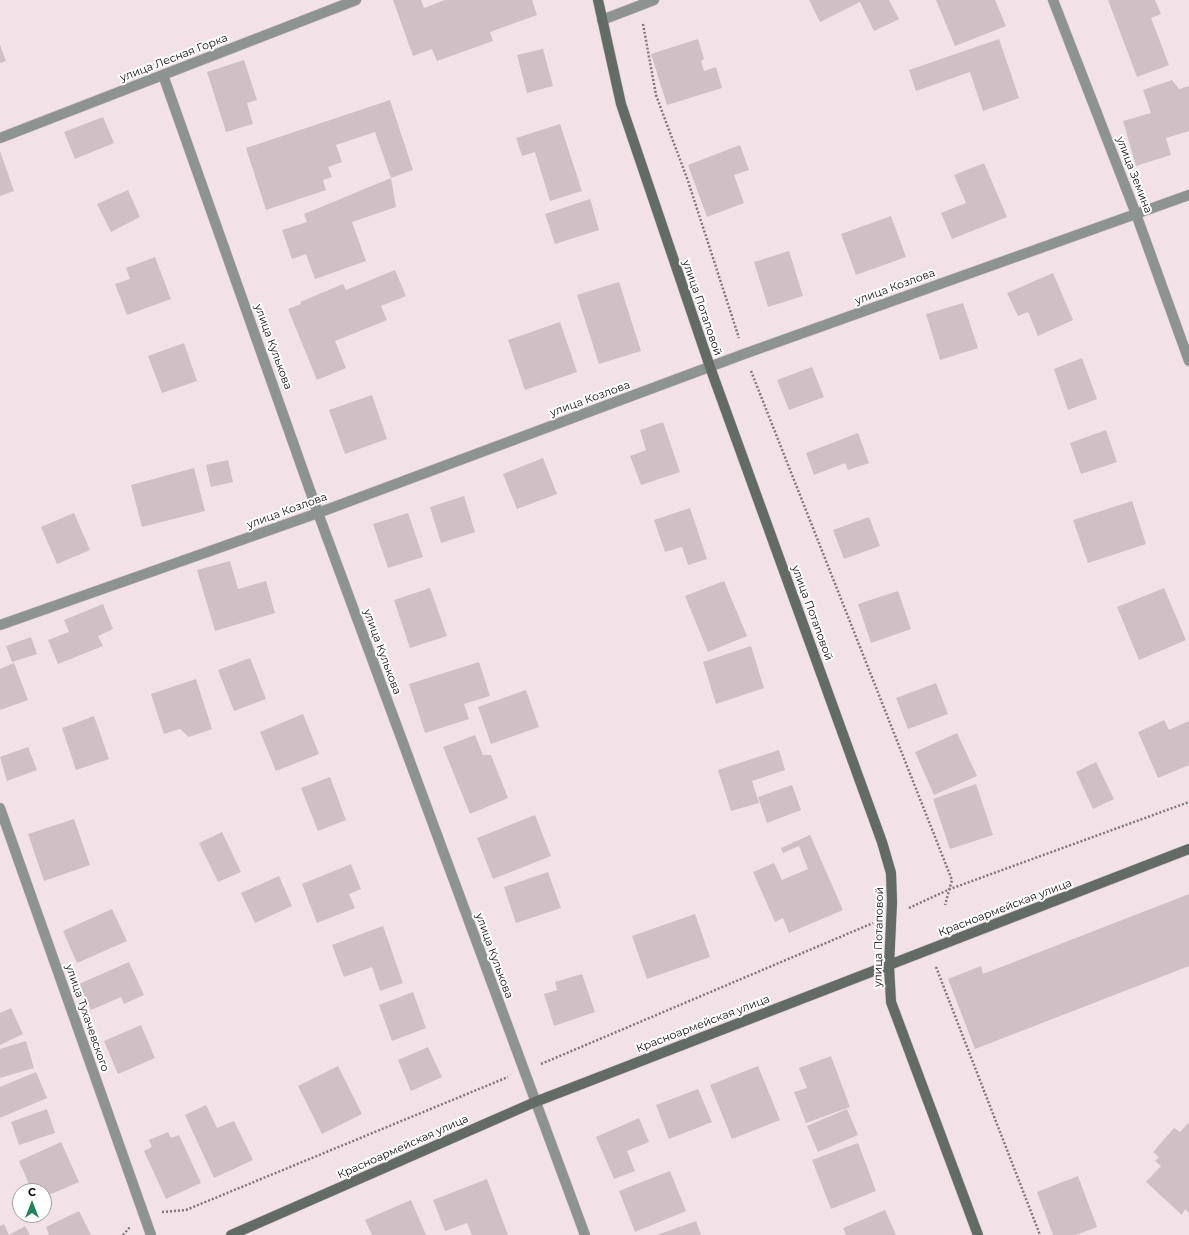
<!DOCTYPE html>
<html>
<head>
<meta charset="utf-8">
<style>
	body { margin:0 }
	#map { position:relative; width:1189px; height:1235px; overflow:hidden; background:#f2e2e8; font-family:Montserrat,sans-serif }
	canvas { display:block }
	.north { position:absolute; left:12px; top:1183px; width:40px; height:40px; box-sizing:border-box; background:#fff; border:1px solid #a19f9f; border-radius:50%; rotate:0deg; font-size:11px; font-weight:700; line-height:16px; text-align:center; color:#130e10 }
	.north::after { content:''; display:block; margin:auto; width:14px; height:18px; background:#21835b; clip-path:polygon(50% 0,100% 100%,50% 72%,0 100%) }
</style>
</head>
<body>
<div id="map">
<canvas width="1189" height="1235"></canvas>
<div class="north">С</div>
</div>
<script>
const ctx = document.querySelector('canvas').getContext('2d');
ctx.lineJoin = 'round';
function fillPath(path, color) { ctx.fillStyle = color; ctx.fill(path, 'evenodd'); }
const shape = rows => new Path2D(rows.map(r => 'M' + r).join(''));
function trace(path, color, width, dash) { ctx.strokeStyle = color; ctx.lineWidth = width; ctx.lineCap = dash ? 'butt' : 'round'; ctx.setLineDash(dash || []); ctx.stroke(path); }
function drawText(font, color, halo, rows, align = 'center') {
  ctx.font = font + ' Montserrat,sans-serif'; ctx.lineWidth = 4; ctx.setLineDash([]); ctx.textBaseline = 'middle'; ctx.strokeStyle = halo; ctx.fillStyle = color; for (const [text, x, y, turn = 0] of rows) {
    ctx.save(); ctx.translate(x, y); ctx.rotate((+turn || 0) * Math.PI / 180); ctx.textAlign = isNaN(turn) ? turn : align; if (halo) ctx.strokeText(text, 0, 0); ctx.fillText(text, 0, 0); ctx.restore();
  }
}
fillPath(shape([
	[393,0,421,0,424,8,445,0,532,0,537,15,490,32,493,41,437,61,432,49,413,56],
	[809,0,889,0,899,19,874,31,860,2,820,22],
	[936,0,995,0,1006,26,955,46],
	[1108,0,1155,0,1161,14,1151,18,1169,65,1137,77],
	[698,39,704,59,701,61,704,71,716,67,722,88,667,105,651,54],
	[999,39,1019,98,983,111,970,72,916,91,909,70],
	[0,45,6,61,0,63],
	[543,49,553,86,527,93,517,55],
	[244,60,257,100,247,103,253,124,226,132,207,72],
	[1172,80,1179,89,1189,86,1189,131,1166,138,1171,155,1136,166,1123,121,1151,113,1143,90],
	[390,100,413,170,391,178,375,132,336,145,342,162,328,167,332,177,323,180,326,190,266,210,246,148],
	[103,117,114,143,75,159,64,132],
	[560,124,582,191,550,201,535,152,522,156,516,138],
	[740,145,749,170,734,175,744,203,707,217,688,165],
	[0,151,14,191,0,196],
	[984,163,1007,217,952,239,941,213,966,203,954,175],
	[391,178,396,207,352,222,366,261,315,279,306,254,292,259,282,230,307,222,304,214],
	[128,190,140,217,111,232,97,204],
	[590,199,599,230,555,244,545,214],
	[891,216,906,257,856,275,841,234],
	[789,251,803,296,768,307,754,262],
	[155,257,171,299,127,315,115,284,130,279,126,268],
	[395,270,406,296,381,306,387,320,335,341,346,368,317,380,288,309,301,304,300,302,343,284,346,290],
	[1053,273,1073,320,1038,336,1028,312,1018,316,1007,293],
	[619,282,641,351,599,364,577,295],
	[963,303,978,348,940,360,926,314],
	[560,322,577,372,525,390,508,340],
	[184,343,197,381,162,393,148,356],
	[1082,358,1097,399,1068,410,1054,369],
	[812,367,824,397,789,410,777,380],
	[372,395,387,439,345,454,329,410],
	[663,422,680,472,641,485,630,456,646,450,640,430],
	[1106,430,1117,462,1081,474,1070,443],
	[858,433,869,463,848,470,845,463,814,475,806,453],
	[543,458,557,494,517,509,503,474],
	[228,460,233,482,211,487,206,465],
	[194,468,205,511,142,527,131,485],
	[464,496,475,532,441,543,430,507],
	[1132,501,1146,544,1088,563,1073,520],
	[690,508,707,559,688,565,682,547,665,552,654,520],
	[74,513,90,550,57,564,41,527],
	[408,513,423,557,388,568,373,524],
	[869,517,880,546,844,559,833,530],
	[230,561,238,589,266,581,275,613,215,631,197,570],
	[724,581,747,636,708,652,685,596],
	[430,588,447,636,410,648,394,600],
	[1164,588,1186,640,1139,660,1117,607],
	[898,591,911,629,871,643,858,604],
	[103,604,113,629,98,636,103,646,58,664,48,640,69,632,64,620],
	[31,637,37,654,12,662,6,646],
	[751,646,764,688,716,704,703,662],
	[250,658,266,699,234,711,218,670],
	[479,662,490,696,464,704,469,719,425,733,409,684],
	[14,663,28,700,0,710,0,669],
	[196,679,212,729,189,737,180,729,164,734,151,694],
	[936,683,948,714,908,729,896,698],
	[526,690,539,727,491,744,478,707],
	[303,714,319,754,276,771,260,732],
	[94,716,109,759,76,770,62,728],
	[1164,720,1169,730,1189,721,1189,765,1158,778,1138,732],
	[957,733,977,776,934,795,915,752],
	[475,735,483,755,491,755,508,798,470,814,443,747],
	[28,747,37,770,7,781,0,757],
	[779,750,785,770,752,781,759,803,731,811,718,770],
	[1096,762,1114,799,1093,809,1076,772],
	[330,777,346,820,318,831,301,788],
	[976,784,993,835,950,849,933,799],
	[792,785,801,810,767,823,758,797],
	[535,815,551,856,493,879,477,838],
	[74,819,90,865,44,881,28,834],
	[222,832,241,872,218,882,199,843],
	[810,835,843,910,789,933,783,918,775,922,753,872,774,863,782,880,808,869,799,846,783,853,781,848],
	[351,864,361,889,349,894,355,908,317,923,302,884],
	[548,872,561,908,516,923,504,887],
	[279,876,292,906,255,923,241,893],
	[1189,894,1189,966,975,1049,948,979,981,966,983,974],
	[112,909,127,941,77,963,63,931],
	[695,914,710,957,647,979,632,936],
	[383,926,403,983,380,991,372,967,344,977,332,945],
	[129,962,144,995,124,1004,121,997,91,1010,79,984],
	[582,974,595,1012,554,1026,544,994,557,990,555,982],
	[413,992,426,1028,392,1041,379,1005],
	[11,1008,23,1034,0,1045,0,1013],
	[141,1025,155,1058,118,1074,104,1041],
	[26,1041,34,1068,0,1078,0,1049],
	[428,1047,442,1077,411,1091,398,1060],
	[831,1056,850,1107,806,1123,794,1092,807,1088,799,1068],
	[338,1066,362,1114,322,1134,298,1086],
	[758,1066,780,1120,732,1139,710,1085],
	[36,1072,47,1098,0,1118,0,1087],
	[698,1089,712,1122,669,1139,656,1105],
	[206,1105,217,1128,234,1121,253,1160,214,1178,185,1115],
	[47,1109,55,1133,19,1145,11,1122],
	[847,1109,858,1135,818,1152,807,1126],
	[639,1118,649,1142,627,1151,635,1171,614,1179,596,1137],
	[1189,1122,1189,1213,1185,1209,1182,1215,1146,1182,1161,1166,1155,1161,1159,1157,1153,1152,1174,1128,1180,1132],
	[168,1132,171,1138,179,1135,201,1183,166,1199,144,1151,152,1147,149,1140],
	[61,1142,79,1182,44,1197,44,1191,32,1191,19,1161],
	[858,1143,876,1191,831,1209,812,1160],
	[670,1171,686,1211,635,1232,619,1191],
	[1078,1176,1097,1227,1076,1235,1053,1235,1037,1192],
	[487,1179,508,1235,472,1235,467,1223,445,1231,433,1200],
	[411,1200,426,1235,372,1235,365,1220],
	[885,1210,896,1235,846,1235,843,1228],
	[79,1211,91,1235,49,1235,46,1227],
	[696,1221,701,1235,657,1235],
	[4,1224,9,1235,0,1235,0,1226],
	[25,1226,30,1235,9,1235]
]), '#cfc0c5');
const street = shape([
	[1053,0,1136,214,1189,361],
	[602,20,654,0],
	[163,75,318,513,585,1235],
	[0,138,356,0],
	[0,625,318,513,744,354,1189,195],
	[0,808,151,1235]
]);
const secondary = shape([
	[598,0,621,104,710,367,882,842,891,873,892,902,889,966,891,1002,978,1235],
	[231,1235,535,1102,1189,849]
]);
trace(street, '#cec0c5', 11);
trace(secondary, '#cec0c5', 11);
trace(shape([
	[643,24,656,95,688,181,739,338],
	[751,371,952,880,945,905],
	[909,908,950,889,1189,802],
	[936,967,1040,1235],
	[541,1064,873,923],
	[162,1212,186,1210,508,1077],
	[123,1235,130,1227]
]), '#81777b', 2.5, [2, 2]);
trace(street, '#8d9390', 10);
trace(secondary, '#626b66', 10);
drawText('11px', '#130e10', '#fff', [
	["улица Лесная Горка",174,58,-21],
	["улица Земина",1134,175,69],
	["улица Козлова",895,287,-20],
	["улица Потаповой",702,308,71],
	["улица Кулькова",273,347,70],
	["улица Козлова",590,399,-20],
	["улица Козлова",287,511,-20],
	["улица Потаповой",812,613,70],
	["улица Кулькова",382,652,70],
	["Красноармейская улица",1005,908,-21],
	["улица Потаповой",879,937,-89],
	["улица Кулькова",494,956,70],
	["улица Тухачевского",87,1018,71],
	["Красноармейская улица",703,1024,-21],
	["Красноармейская улица",403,1147,-24]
]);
</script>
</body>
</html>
